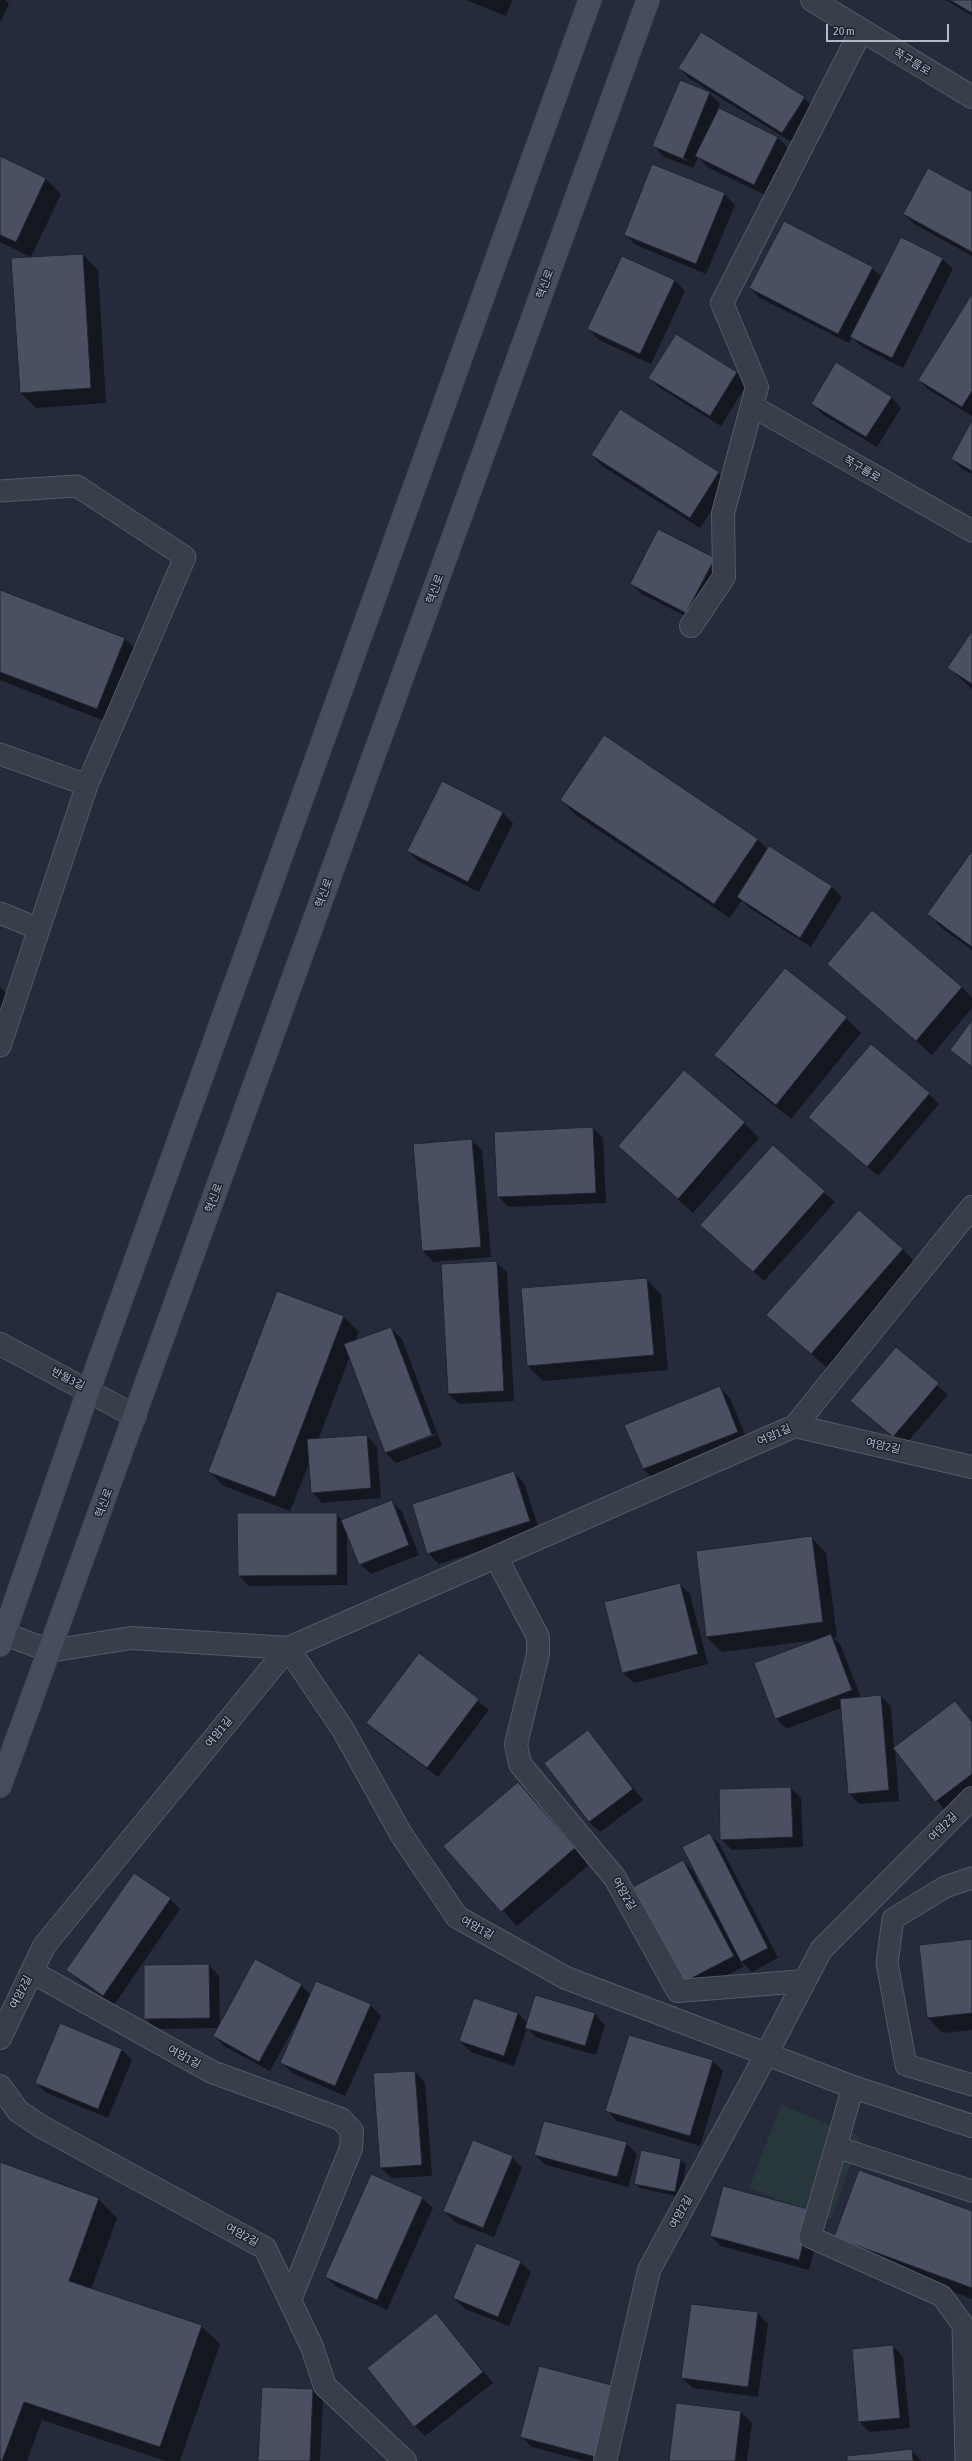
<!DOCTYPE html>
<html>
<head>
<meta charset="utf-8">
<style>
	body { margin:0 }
	#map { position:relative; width:972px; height:2461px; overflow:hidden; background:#262b3b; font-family:"Asap Condensed",sans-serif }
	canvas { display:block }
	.scale { position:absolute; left:826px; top:24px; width:123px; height:18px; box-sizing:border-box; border:2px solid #b5b9c7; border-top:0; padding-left:5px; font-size:12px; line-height:14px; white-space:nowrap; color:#b5b9c7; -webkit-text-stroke:3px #1e2330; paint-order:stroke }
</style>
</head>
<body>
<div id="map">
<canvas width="972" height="2461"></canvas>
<div class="scale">20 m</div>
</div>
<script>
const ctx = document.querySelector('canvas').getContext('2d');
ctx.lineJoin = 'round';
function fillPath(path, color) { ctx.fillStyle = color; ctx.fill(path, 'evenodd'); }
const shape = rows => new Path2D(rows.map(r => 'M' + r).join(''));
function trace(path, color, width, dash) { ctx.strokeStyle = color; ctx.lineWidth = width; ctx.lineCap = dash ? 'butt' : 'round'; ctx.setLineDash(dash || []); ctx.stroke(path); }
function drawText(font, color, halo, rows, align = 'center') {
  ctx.font = font + ' "Asap Condensed","Noto Sans KR",sans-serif'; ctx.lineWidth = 3; ctx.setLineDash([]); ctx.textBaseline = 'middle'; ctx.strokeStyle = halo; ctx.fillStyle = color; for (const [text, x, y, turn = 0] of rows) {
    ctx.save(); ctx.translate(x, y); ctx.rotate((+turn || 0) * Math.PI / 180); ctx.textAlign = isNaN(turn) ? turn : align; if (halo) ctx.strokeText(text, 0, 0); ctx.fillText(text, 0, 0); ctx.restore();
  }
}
fillPath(shape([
	[781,2105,861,2137,831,2219,749,2188]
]), '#28373c');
fillPath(shape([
	[0,0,5,0,9,4,0,23],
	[466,0,512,0,506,16],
	[946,0,972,0,972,16],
	[679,68,804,98,815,109,793,143,689,78],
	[709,93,720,104,718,109,778,138,788,148,765,195,707,167,698,157,693,168,664,157,654,146],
	[665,150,688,160,687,161,665,152],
	[0,157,46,179,61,194,31,257,0,242],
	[972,193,972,256,914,224,904,214],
	[724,194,735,205,706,274,636,245,625,235],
	[83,255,98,270,106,403,36,408,21,393],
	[942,259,953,269,903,368,862,347,852,337,849,343,760,298,750,288,872,268,882,277],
	[675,281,685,291,651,364,599,340,588,329],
	[972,295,972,416,929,390,919,380],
	[676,336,737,373,747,384,721,426,660,388,650,378],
	[891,397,901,408,877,447,822,414,812,403],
	[621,411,719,473,729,484,700,528,602,466,592,455],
	[972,422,972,474,962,469,952,459],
	[659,530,724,569,697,622,642,594,631,583],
	[0,591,125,639,140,654,112,724,0,680],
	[972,633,972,689,949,668],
	[604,736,758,840,768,850,770,847,832,887,842,897,811,947,748,907,742,900,730,918,576,815,561,800],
	[443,783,503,813,513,823,479,892,418,861,408,851],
	[972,853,972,950,943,929,928,914],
	[828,964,962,987,972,998,972,1008,932,1055],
	[0,987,8,995,0,1015],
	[846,1018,861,1033,791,1119,730,1070,716,1055],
	[972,1022,972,1068,951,1050],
	[929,1094,939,1104,878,1176,810,1117],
	[744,1123,759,1138,693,1213,619,1146],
	[593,1128,603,1138,606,1203,509,1207,498,1196],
	[471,1140,482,1150,491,1257,433,1262,423,1251,414,1145],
	[773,1146,835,1202,764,1281,712,1235],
	[902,1249,917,1264,827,1368,768,1315],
	[496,1262,507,1272,514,1401,459,1404,448,1394,442,1265],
	[646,1279,661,1294,668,1370,543,1381,528,1366],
	[278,1292,344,1317,359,1332,355,1341,391,1328,402,1339,442,1446,396,1463,385,1452,350,1356,318,1440,367,1436,377,1447,381,1498,322,1503,312,1492,310,1461,290,1511,224,1486,209,1471],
	[436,1433,437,1435,390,1452,390,1450],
	[896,1349,948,1395,904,1446,851,1401],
	[720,1388,730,1398,748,1442,654,1479,643,1469],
	[514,1473,524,1483,540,1532,439,1564,428,1553],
	[392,1501,402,1512,419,1555,371,1574,360,1564,347,1532,347,1585,249,1586,239,1575,336,1514,343,1520],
	[811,1537,826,1553,837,1637,833,1637,841,1646,861,1698,880,1696,891,1706,894,1748,955,1702,972,1721,972,1792,946,1812,895,1749,899,1801,859,1804,849,1793,841,1708,786,1729,776,1718,816,1640,722,1652,707,1637],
	[680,1584,690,1594,708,1664,634,1683,623,1673],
	[419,1654,489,1710,438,1777,378,1733,367,1723],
	[588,1731,643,1800,600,1832,589,1822],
	[518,1783,590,1864,517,1926,444,1846],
	[791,1788,801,1798,803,1847,732,1850,721,1839],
	[710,1834,720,1845,778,1958,752,1972,740,1960,743,1967,695,1992,684,1982,683,1861,693,1871,710,1904,712,1904],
	[170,1899,180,1909,114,2005,78,1980,67,1970],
	[972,1940,972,2030,943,2033,928,2018],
	[209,1965,219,1976,220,2025,301,1985,311,1995,370,2005,381,2016,345,2096,292,2073,282,2063,302,2013,270,2071,224,2046,214,2036,218,2028,156,2029,145,2018],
	[536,1996,595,2014,605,2025,596,2055,537,2038,527,2028,514,2066,471,2052,460,2041,518,2013,528,2024],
	[61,2025,122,2050,132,2060,108,2118,47,2093,36,2082],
	[712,2061,723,2071,700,2146,617,2121,607,2110],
	[415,2072,425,2082,432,2176,392,2178,381,2168],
	[626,2143,637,2154,628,2187,546,2165,535,2155],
	[641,2151,681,2160,686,2165,680,2197,640,2188,635,2183],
	[512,2157,522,2168,494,2237,455,2222,444,2211],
	[0,2163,98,2199,117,2218,91,2289,201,2326,220,2344,180,2461,166,2461,42,2420,27,2461,0,2461],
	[422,2198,433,2208,387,2310,337,2287,326,2277],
	[972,2212,972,2299,854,2255,835,2237],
	[822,2222,809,2270,721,2246,711,2236],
	[520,2262,531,2272,509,2326,465,2309,454,2298],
	[758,2313,768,2324,758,2397,693,2388,682,2378],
	[436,2314,493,2383,425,2436,415,2426],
	[893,2346,903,2357,910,2428,869,2432,859,2421],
	[540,2367,608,2461,584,2461,532,2447,522,2437],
	[312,2390,323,2400,320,2461,259,2461],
	[677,2404,741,2412,752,2423,747,2461,670,2461],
	[911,2450,922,2461,848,2461]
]), '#0007');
const building = shape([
	[950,0,972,0,972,13,950,0],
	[701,32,805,97,782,133,678,68,701,32],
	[680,80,710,92,683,159,652,146,680,80],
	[719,108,778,137,754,185,695,156,719,108],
	[0,156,46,178,16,242,0,235,0,156],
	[652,164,725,193,696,264,624,235,652,164],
	[928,168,972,192,972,252,903,214,928,168],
	[784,221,873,267,838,334,749,288,784,221],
	[901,237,943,258,892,358,850,337,901,237],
	[83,254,91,388,20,393,11,258,83,254],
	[622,256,675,280,640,354,587,329,622,256],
	[972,294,972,391,962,407,918,380,972,294],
	[676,334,737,372,710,416,648,378,676,334],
	[836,362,892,397,866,437,811,404,836,362],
	[620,409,719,472,690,518,591,455,620,409],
	[972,420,972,471,951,459,972,420],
	[658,529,715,558,686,613,630,584,658,529],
	[0,590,125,638,97,709,0,672,0,590],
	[972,631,972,684,947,668,972,631],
	[604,735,758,839,714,904,560,800,604,735],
	[442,781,503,812,468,882,407,851,442,781],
	[769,846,832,886,800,938,737,897,769,846],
	[972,851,972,947,927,914,972,851],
	[872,910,962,987,916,1041,827,964,872,910],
	[785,968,847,1017,776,1105,714,1055,785,968],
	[972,1020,972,1067,950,1050,972,1020],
	[871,1044,930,1093,867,1167,808,1117,871,1044],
	[684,1070,745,1122,678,1199,618,1146,684,1070],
	[593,1127,596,1193,497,1197,494,1132,593,1127],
	[472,1139,481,1247,422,1251,413,1144,472,1139],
	[773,1145,825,1191,753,1272,700,1225,773,1145],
	[859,1210,903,1249,811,1354,766,1315,859,1210],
	[497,1261,504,1391,448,1394,441,1264,497,1261],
	[647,1278,654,1355,527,1366,521,1288,647,1278],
	[277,1291,344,1316,275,1497,208,1472,277,1291],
	[391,1327,432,1435,385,1453,344,1344,391,1327],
	[896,1347,939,1383,893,1437,850,1401,896,1347],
	[720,1386,738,1432,643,1469,624,1425,720,1386],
	[367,1435,371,1488,311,1493,307,1439,367,1435],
	[514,1471,530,1521,427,1554,412,1504,514,1471],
	[392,1500,409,1545,359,1565,341,1520,392,1500],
	[237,1513,337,1513,337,1575,238,1576,237,1513],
	[812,1536,823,1622,706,1637,696,1551,812,1536],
	[680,1583,698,1654,622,1673,604,1602,680,1583],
	[831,1634,852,1690,775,1719,754,1663,831,1634],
	[419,1653,479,1699,427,1768,366,1723,419,1653],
	[881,1695,889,1790,848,1794,840,1699,881,1695],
	[955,1701,972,1722,972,1774,935,1802,893,1748,955,1701],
	[588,1730,633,1789,589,1822,544,1763,588,1730],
	[518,1782,575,1848,501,1912,443,1846,518,1782],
	[791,1787,793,1837,720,1840,719,1789,791,1787],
	[710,1833,768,1948,741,1962,682,1847,710,1833],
	[683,1860,734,1956,684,1982,633,1887,683,1860],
	[134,1873,171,1898,103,1996,66,1970,134,1873],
	[972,1939,972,2013,927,2018,919,1945,972,1939],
	[255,1959,302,1984,259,2062,213,2036,255,1959],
	[209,1964,210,2018,144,2019,144,1965,209,1964],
	[316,1981,371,2004,335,2086,280,2063,316,1981],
	[535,1995,595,2013,585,2046,525,2028,535,1995],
	[474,1998,518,2013,504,2056,459,2041,474,1998],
	[60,2023,122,2049,98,2109,35,2083,60,2023],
	[629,2035,713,2060,690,2136,605,2111,629,2035],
	[415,2071,422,2165,380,2168,373,2073,415,2071],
	[544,2121,627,2142,617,2177,534,2155,544,2121],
	[473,2140,513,2156,483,2228,443,2211,473,2140],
	[641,2150,681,2159,675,2192,634,2184,641,2150],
	[0,2162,99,2198,69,2281,202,2325,160,2447,24,2402,2,2461,0,2460,0,2162],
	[859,2170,972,2211,972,2288,834,2237,859,2170],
	[371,2174,423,2197,377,2300,325,2277,371,2174],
	[723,2186,812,2210,799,2260,710,2236,723,2186],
	[476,2243,521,2261,498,2317,453,2298,476,2243],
	[691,2304,758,2312,748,2387,681,2378,691,2304],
	[436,2313,483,2372,414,2427,367,2368,436,2313],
	[893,2345,900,2418,858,2422,852,2349,893,2345],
	[539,2366,615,2386,596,2457,520,2437,539,2366],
	[262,2387,313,2389,310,2461,258,2461,262,2387],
	[676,2403,741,2411,735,2461,669,2461,676,2403],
	[912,2449,913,2461,847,2461,847,2456,912,2449]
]);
fillPath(building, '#4a5062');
trace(building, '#202532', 1);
const lane = shape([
	[752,406,972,531],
	[0,491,77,486,185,557,87,785,0,1046],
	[0,754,87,785],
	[0,913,39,929],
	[972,1878,945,1887,893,1919,887,1963,906,2065,972,2085],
	[853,2087,810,2237,942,2296,963,2325,966,2461],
	[836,2147,972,2191]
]);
const street = shape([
	[812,0,972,97],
	[691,626,724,577,723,513,757,387,722,303,861,31],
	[0,1344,135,1416],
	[795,1426,972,1467],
	[496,1557,538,1637,538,1654,516,1744,520,1764,615,1878,678,1991,805,1981],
	[5,1634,50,1651,131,1638,288,1648,795,1426,972,1207],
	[32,1972,212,2072,341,2119,352,2131,351,2148,290,2300],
	[0,2038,44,1946,288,1648,342,1728,401,1834,457,1917,566,1978,853,2087,972,2126],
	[0,2086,18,2111,42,2127,265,2248,312,2347,325,2386,405,2461],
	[605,2461,649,2270,767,2053,821,1950,972,1798]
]);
const secondary = shape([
	[0,1645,89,1389,590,0],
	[0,1786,648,0]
]);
trace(lane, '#545966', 23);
trace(street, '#545966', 24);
trace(secondary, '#424754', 24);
trace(lane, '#393e4b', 21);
trace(street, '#393e4b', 22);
trace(secondary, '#484d5e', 22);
drawText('11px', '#b5b9c7', '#1e2330', [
	["쪽구름로",912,62,31],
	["혁신로",545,284,-70],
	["쪽구름로",862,469,30],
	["혁신로",435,589,-70],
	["혁신로",324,893,-70],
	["혁신로",214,1198,-70],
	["반월3길",68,1379,27],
	["여암1길",774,1435,-24],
	["여암2길",883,1446,13],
	["혁신로",104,1503,-70],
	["여암1길",219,1732,-51],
	["여암2길",943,1827,-45],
	["여암2길",624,1894,60],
	["여암1길",477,1928,29],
	["여암2길",21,1992,-63],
	["여암1길",184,2057,29],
	["여암2길",681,2212,-61],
	["여암2길",242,2235,29]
]);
</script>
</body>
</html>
